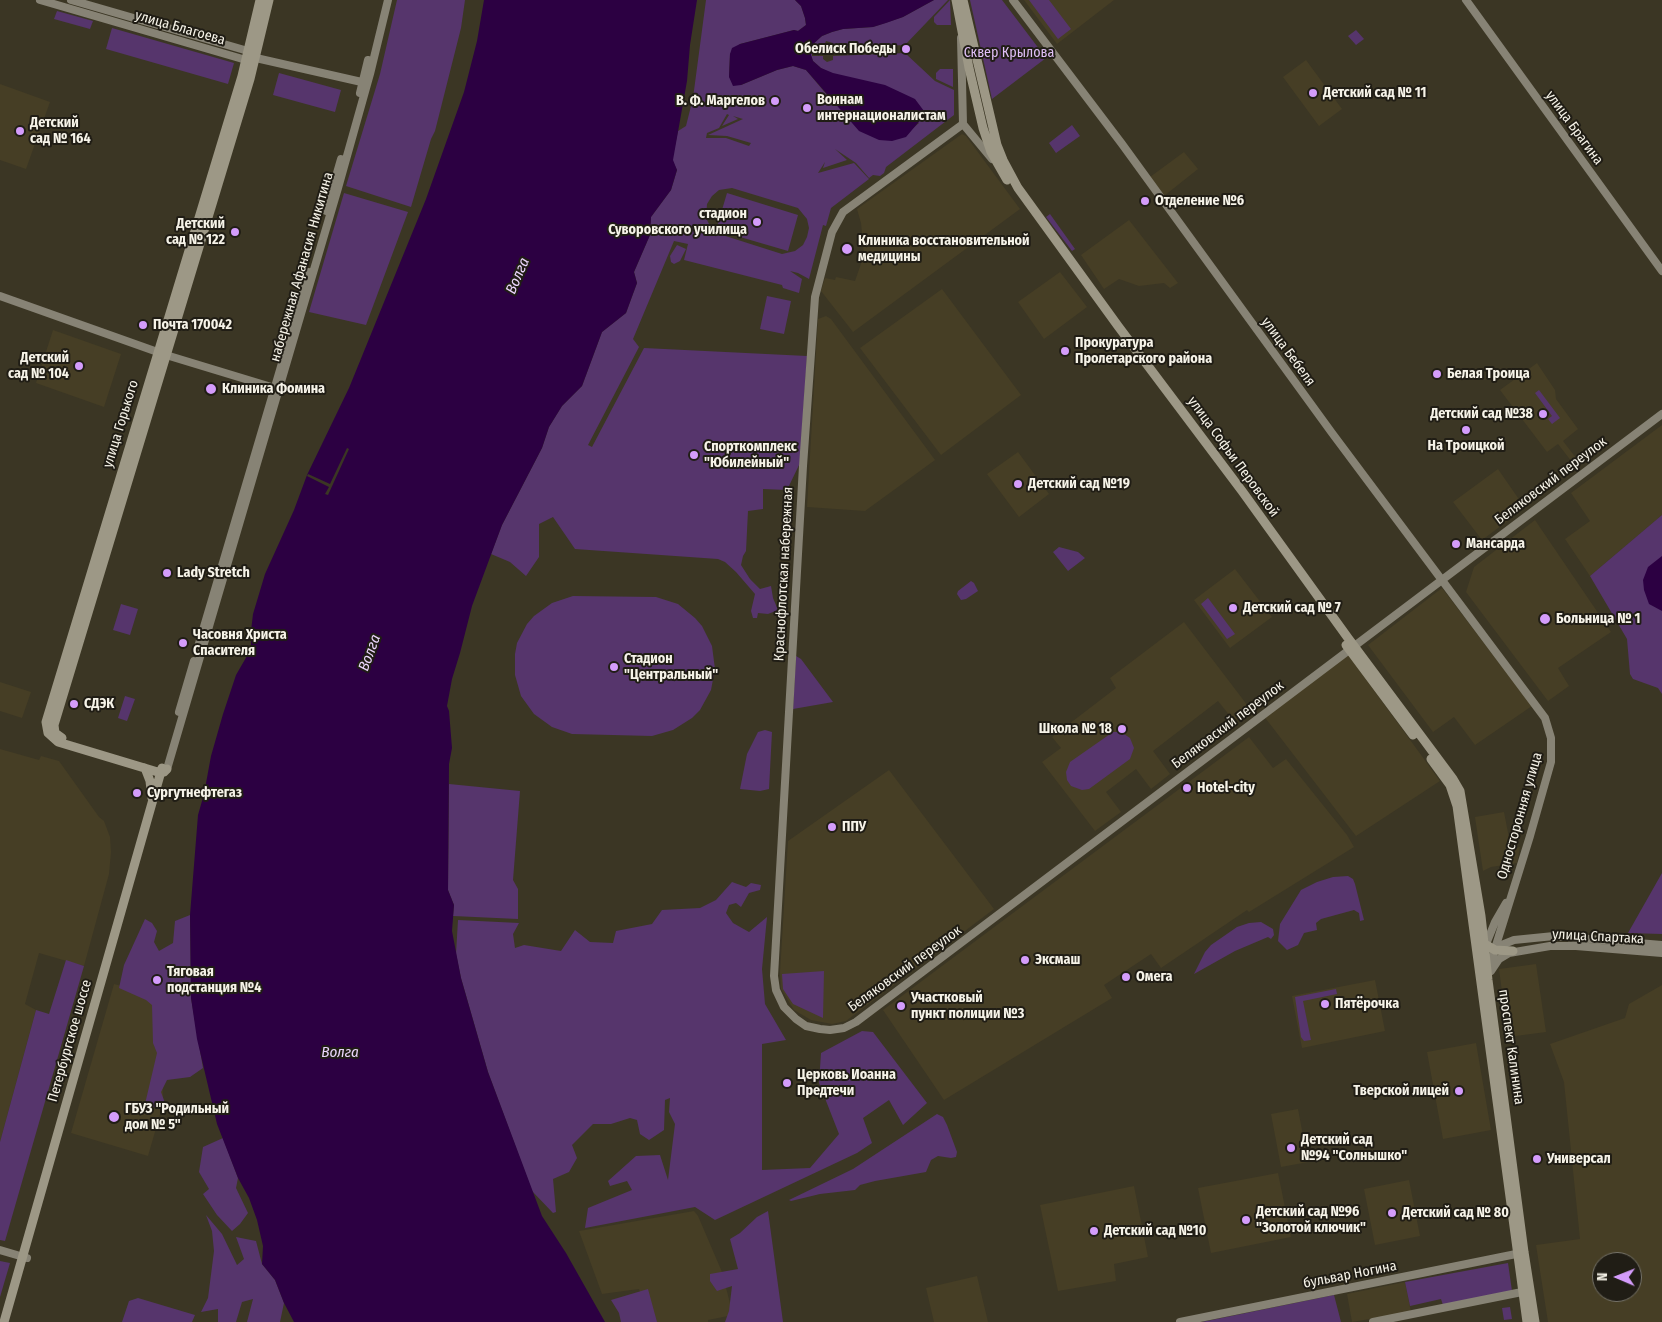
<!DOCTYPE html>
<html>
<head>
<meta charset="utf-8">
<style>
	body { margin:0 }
	#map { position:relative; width:1662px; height:1322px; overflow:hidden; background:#3b3624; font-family:"Fira Sans Condensed",sans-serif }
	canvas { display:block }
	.north { position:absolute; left:1592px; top:1252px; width:50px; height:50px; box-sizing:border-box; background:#201d15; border:1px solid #767369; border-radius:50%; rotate:271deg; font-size:14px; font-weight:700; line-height:20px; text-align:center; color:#f6f3e8 }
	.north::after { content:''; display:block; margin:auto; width:18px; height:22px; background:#d49cfb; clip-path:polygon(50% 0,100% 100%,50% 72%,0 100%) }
</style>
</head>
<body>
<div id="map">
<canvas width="1662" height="1322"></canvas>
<div class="north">N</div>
</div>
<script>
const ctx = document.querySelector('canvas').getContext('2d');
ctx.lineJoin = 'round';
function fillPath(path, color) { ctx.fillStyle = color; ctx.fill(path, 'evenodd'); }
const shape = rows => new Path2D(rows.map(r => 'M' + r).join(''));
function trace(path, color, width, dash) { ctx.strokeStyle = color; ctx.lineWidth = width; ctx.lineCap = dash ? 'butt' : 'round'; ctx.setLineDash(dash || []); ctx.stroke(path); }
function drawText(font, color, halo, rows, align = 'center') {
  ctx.font = font + ' "Fira Sans Condensed",sans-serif'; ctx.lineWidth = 4; ctx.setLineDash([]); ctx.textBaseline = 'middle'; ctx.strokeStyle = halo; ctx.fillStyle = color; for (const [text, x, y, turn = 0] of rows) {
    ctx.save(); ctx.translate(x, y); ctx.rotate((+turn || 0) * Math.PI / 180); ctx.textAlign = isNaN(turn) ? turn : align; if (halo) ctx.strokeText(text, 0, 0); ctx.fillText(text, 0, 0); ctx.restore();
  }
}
fillPath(shape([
	[1024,0,1114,0,1057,44],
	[1306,60,1342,109,1319,126,1283,77],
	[0,84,50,102,26,169,0,160],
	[962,134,966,136,1020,209,853,332,821,291,825,278,835,280,836,277,855,281,864,255,861,223,857,209],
	[1184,152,1198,169,1164,196,1150,177],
	[1129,220,1178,283,1170,288,1164,283,1139,286,1119,279,1104,289,1081,255],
	[1060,272,1087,307,1044,339,1018,302],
	[942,289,1021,395,941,455,860,348],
	[826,316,831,319,935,460,865,511,807,507,818,319],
	[53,330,121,354,104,407,36,383],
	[1537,363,1555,390,1556,399,1578,429,1563,441,1580,463,1575,466,1558,444,1547,452,1500,390],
	[1662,425,1662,515,1590,576,1565,539,1590,521,1571,493],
	[1018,452,1049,494,1019,517,987,474],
	[1498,469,1525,508,1482,540,1453,502],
	[1535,520,1611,632,1558,668,1569,686,1548,701,1466,592,1474,567],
	[1235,569,1272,617,1230,648,1194,600],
	[1442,588,1532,706,1475,745,1454,717,1433,732,1368,645],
	[1184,622,1251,710,1234,721,1218,701,1153,751,1170,774,1151,789,1136,769,1106,792,1121,812,1095,831,1042,762,1061,748,1052,737,1116,688,1110,678],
	[1346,652,1440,781,1356,836,1263,715],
	[0,682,31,692,22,718,0,711],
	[1249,737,1273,768,1286,759,1347,835,1354,847,1249,912,1247,910,1161,968,1151,954,1104,985,1112,998,944,1100,883,1010],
	[0,749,39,760,41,756,59,761,99,817,104,821,110,837,111,852,109,874,84,966,39,953,25,1004,36,1010,0,1142],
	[889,770,994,909,846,1021,832,1024,811,1020,794,1010,781,989,780,972,788,841],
	[1504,812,1511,848,1520,847,1517,863,1491,867,1483,871,1475,817],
	[1536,964,1546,1032,1508,1037,1499,969],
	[1375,980,1385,1031,1302,1048,1292,996],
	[114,984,161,996,163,1104,148,1156,71,1133],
	[1662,985,1662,1322,1548,1322,1536,1245,1580,1239,1564,1082,1550,1044,1625,1018,1629,1004],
	[1602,1262,1632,1262,1632,1292,1602,1292],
	[1476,1043,1491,1130,1443,1139,1427,1052],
	[1298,1109,1308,1162,1281,1167,1271,1114],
	[1278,1173,1291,1237,1211,1253,1198,1188],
	[1409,1180,1420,1236,1375,1245,1364,1189],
	[1134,1186,1148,1257,1114,1264,1116,1281,1058,1291,1040,1205],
	[694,1211,698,1216,722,1272,733,1315,708,1320,708,1322,649,1322,639,1289,602,1294,579,1231],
	[977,1276,988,1322,934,1322,926,1288],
	[1405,1282,1411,1312,1352,1322,1347,1294]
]), '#463e25');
fillPath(shape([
	[397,0,465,0,461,28,435,131,431,139,411,207,346,186,380,74],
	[706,0,795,0,801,6,805,18,806,25,798,31,794,30,740,44,730,54,729,77,741,85,777,70,793,66,806,70,833,102,906,136,912,129,919,123,821,68,813,61,811,55,812,45,822,36,832,32,843,29,873,27,903,17,934,0,948,0,905,45,833,48,833,43,826,41,823,48,812,48,812,56,823,56,823,59,827,62,833,60,833,56,905,53,935,81,954,90,954,115,886,167,884,173,880,176,873,175,869,178,856,163,835,149,847,160,823,168,825,162,818,173,854,163,869,179,831,208,826,226,823,225,809,279,798,273,790,271,802,279,799,293,783,288,782,285,684,260,688,244,674,241,633,339,639,347,588,445,592,447,644,348,807,356,800,463,787,490,763,489,763,509,748,511,746,551,743,556,741,565,750,579,760,589,771,586,773,598,778,610,768,614,758,613,757,618,753,618,751,611,755,594,736,572,725,562,718,559,575,549,553,517,539,524,539,557,526,576,510,562,491,554,502,525,542,448,549,427,562,406,582,386,602,332,626,313,637,283,634,272,650,235,651,217,671,190,677,170,672,160,678,131,686,126,693,98],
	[727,114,729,115,722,126,738,119,733,116,743,119,708,135,727,136,751,143,749,146,726,138,706,138,707,133,719,128],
	[732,188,798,208,807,219,809,228,807,237,803,245,795,251,782,254,716,233,710,226,706,218,707,204,712,196,719,190],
	[950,0,951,25,937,25,934,22,934,17],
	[970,0,1002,0,1046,58,992,99],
	[1029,0,1049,0,1071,29,1058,39],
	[57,11,93,21,90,29,54,19],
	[112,28,234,63,228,84,106,49],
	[1356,30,1364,39,1356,45,1348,36],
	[940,69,953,69,953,87,936,79,936,73],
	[279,73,341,90,335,112,273,95],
	[1072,125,1080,136,1056,153,1049,143],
	[344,193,408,212,366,325,309,312],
	[727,193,798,215,788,251,716,230],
	[1050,214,1075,249,1072,251,1046,217],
	[677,245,686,249,680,261,674,264,671,262,670,256],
	[767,296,791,301,784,334,760,329],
	[1539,390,1560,418,1552,424,1548,419,1552,416,1535,393],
	[1662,515,1662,694,1658,688,1633,679,1630,674,1627,639,1590,576],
	[1059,547,1078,552,1085,558,1068,571,1053,552],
	[971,581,974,583,978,591,966,599,961,600,957,594,958,591],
	[573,596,656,597,678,604,695,618,702,626,712,646,715,669,711,690,700,710,692,718,673,730,652,736,572,734,552,727,534,714,521,696,515,675,515,654,517,643,527,624,534,616,552,603],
	[1208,598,1235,634,1227,639,1201,604],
	[121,604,138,609,130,635,113,630],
	[796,656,801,659,833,702,793,709],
	[125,696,135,699,127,721,118,718],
	[765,730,772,732,769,789,760,791,740,789,747,754,758,732],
	[1113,732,1121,732,1130,738,1134,748,1130,759,1089,789,1082,790,1071,786,1067,780,1066,772,1070,762],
	[449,784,520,791,513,880,518,889,518,919,453,916,454,905,448,890],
	[1662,873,1662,934,1628,933],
	[1348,876,1353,879,1355,884,1364,920,1360,921,1359,913,1354,910,1321,919,1316,923,1317,930,1304,933,1298,945,1287,950,1278,941,1280,924,1301,890,1317,882,1333,877],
	[732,882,746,887,751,883,761,885,760,890,749,893,741,907,736,903,729,905,726,913,733,923,749,932,767,917,762,969,765,1004,786,1040,762,1044,762,1170,810,1168,839,1134,819,1083,821,1053,862,1031,873,1032,927,1103,903,1125,889,1100,863,1118,872,1143,857,1153,715,1220,695,1207,585,1228,588,1208,632,1190,627,1181,610,1186,608,1181,636,1156,660,1155,668,1180,675,1124,669,1112,670,1098,665,1100,664,1130,649,1140,640,1134,637,1120,630,1118,611,1124,593,1124,572,1145,577,1158,569,1172,553,1179,556,1212,553,1213,532,1191,488,1072,461,978,456,954,458,920,519,923,513,934,515,948,524,945,561,951,575,930,590,942,613,943,616,931,652,924,662,910,700,908,716,900],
	[190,915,191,998,203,1068,190,1077,167,1080,161,1092,165,1103,162,1110,145,1104,157,1053,153,1043,152,1005,146,1000,119,988,124,965,145,919,152,923,157,931,154,942,159,951,173,943,175,921],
	[1261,922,1273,929,1274,935,1271,939,1268,937,1235,951,1194,974,1205,952,1211,945,1237,927,1249,923],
	[66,960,84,966,5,1241,0,1240,0,1142,36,1010,49,1014],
	[824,971,823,1018,793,1004,783,989,782,974],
	[1336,989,1337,994,1303,1001,1311,1040,1304,1041,1301,1037,1295,997],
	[937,1114,943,1117,947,1125,957,1152,956,1157,951,1158,938,1156,931,1160,926,1172,875,1181,860,1185,855,1190,820,1194,791,1201,789,1200,853,1169],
	[223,1138,238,1178,236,1188,248,1213,240,1224,232,1231,217,1215,203,1194,209,1189,199,1172,203,1147],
	[768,1211,783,1322,725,1322,729,1311,732,1286,717,1291,710,1281,710,1274,738,1269,730,1239,740,1233,757,1217],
	[206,1215,222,1234,237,1265,244,1259,236,1237,256,1241,262,1264,275,1280,284,1303,280,1322,247,1322,253,1299,242,1302,236,1322,218,1322,218,1309,201,1312,208,1298,214,1251,212,1231],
	[0,1261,10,1263,0,1297],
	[1508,1263,1512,1291,1443,1305,1441,1299,1410,1306,1405,1282],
	[648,1289,657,1322,621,1322,619,1313,611,1300],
	[1334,1295,1341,1322,1202,1322],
	[138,1298,195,1315,192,1322,122,1322,129,1301],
	[1510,1307,1512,1319,1504,1320,1502,1308]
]), '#56356c');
fillPath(shape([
	[484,0,697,0,690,45,687,81,673,160,677,170,671,190,651,217,650,235,634,272,637,283,626,313,602,332,582,386,562,406,549,427,542,448,502,525,472,606,460,653,452,679,447,706,449,711,452,748,449,764,448,890,454,905,452,931,461,978,488,1072,542,1216,566,1253,605,1322,294,1322,284,1303,275,1280,262,1264,263,1246,257,1220,249,1198,238,1178,217,1124,197,1039,191,998,190,915,198,815,204,794,211,756,223,714,236,675,251,649,251,631,253,614,265,574,294,510,307,475,349,388,426,199,464,92,477,41],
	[795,0,934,0,903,17,886,23,873,27,843,29,832,32,822,36,812,45,811,55,813,61,821,68,833,73,885,85,915,99,924,111,923,117,906,137,892,141,879,140,859,131,806,70,793,66,777,70,741,85,733,86,729,77,730,54,732,48,740,44,794,30,798,31,806,25,805,18,801,6],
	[1662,556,1662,611,1649,604,1644,590,1643,580,1648,567]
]), '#2c0042');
fillPath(shape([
	[347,448,349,449,328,495,325,494,329,487,307,476,308,474,330,484]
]), '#3b3624');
trace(shape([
	[40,0,246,60,256,58,366,83],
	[71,0,248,51,253,55],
	[1013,0,1122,144,1332,433,1545,718,1551,738,1551,762,1530,836,1488,971],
	[1466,0,1662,271],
	[961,38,963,124],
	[360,93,368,60],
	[963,124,843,212,832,232,815,297,803,466,774,976,776,990,784,1007,796,1019,806,1026,820,1029,830,1030,844,1028,856,1022,1662,414],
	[963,124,992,159],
	[326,211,341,159],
	[0,296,166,355,278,389],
	[198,647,309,272],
	[179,712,194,661],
	[167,769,338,188,370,74,388,0],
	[1484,949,1495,922,1506,903],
	[1495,950,1504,944,1514,940,1554,936,1662,945],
	[1491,971,1499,959,1509,953,1550,946,1576,946,1662,953],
	[0,1250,27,1258],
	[1180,1322,1521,1253],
	[1373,1322,1522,1292]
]), '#878375', 8);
trace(shape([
	[956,0,969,68,983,128,991,152,1007,180],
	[963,0,997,145,1003,160,1018,188,1118,326,1242,491,1348,638,1453,779,1460,791,1481,916,1488,980,1524,1252,1535,1322],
	[1346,645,1413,735],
	[62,738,55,733,54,725,250,79,269,0],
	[1431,759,1450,785,1457,806,1527,1322],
	[145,768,150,781,152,798],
	[167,769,164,772,161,773,58,742,48,733,46,722,242,76,260,0],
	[1481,942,1495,950,1513,951],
	[4,1322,162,768]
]), '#9d9886', 9);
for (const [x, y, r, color] of [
	[906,49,5,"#d49cfb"],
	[1313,93,5,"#d49cfb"],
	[775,101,5,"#d49cfb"],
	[807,108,5,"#d49cfb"],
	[20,131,5,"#d49cfb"],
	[1145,201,5,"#d49cfb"],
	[757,222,5,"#d49cfb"],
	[235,232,5,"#d49cfb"],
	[847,249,6,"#d49cfb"],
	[143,325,5,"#d49cfb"],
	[1065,351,5,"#d49cfb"],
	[79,366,5,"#d49cfb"],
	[1437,374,5,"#d49cfb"],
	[211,389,6,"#d49cfb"],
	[1543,414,5,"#d49cfb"],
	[1466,430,5,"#d49cfb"],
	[694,455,5,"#d49cfb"],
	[1018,484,5,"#d49cfb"],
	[1456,544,5,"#d49cfb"],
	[167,573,5,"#d49cfb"],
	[1233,608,5,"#d49cfb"],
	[1545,619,6,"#d49cfb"],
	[183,643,5,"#d49cfb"],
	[614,667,5,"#d49cfb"],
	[74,704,5,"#d49cfb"],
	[1122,729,5,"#d49cfb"],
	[1187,788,5,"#d49cfb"],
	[137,793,5,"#d49cfb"],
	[832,827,5,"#d49cfb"],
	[1025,960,5,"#d49cfb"],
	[1126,977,5,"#d49cfb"],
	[157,980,5,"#d49cfb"],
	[1325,1004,5,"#d49cfb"],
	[901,1006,5,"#d49cfb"],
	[787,1083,5,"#d49cfb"],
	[1459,1091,5,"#d49cfb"],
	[114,1117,6,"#d49cfb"],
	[1291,1148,5,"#d49cfb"],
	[1537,1159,5,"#d49cfb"],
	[1392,1213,5,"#d49cfb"],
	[1246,1220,5,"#d49cfb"],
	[1094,1231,5,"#d49cfb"]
]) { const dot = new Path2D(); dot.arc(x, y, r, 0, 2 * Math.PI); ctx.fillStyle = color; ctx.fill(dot); trace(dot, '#201d15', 2); }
drawText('14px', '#f6f3e8', '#201d15', [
	["улица Благоева",180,28,16],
	["улица Брагина",1574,128,54],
	["набережная Афанасия Никитина",302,267,-74],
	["улица Бебеля",1288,352,54],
	["улица Горького",121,424,-73],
	["улица Софьи Перовской",1233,457,54],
	["Беляковский переулок",1551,481,-37],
	["Краснофлотская набережная",784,574,-87],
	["Беляковский переулок",1228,725,-37],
	["Односторонняя улица",1520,816,-74],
	["улица Спартака",1598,937,3],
	["Беляковский переулок",905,969,-36],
	["Петербургское шоссе",70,1041,-74],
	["проспект Калинина",1511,1047,82],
	["бульвар Ногина",1350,1275,-11]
]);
drawText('bold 14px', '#f6f3e8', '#201d15', [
	["Обелиск Победы",896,49,"right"],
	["Детский сад № 11",1323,93],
	["Воинам",817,100],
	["интернационалистам",817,116],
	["В. Ф. Маргелов",765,101,"right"],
	["Детский",30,123],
	["сад № 164",30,139],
	["Отделение №6",1155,201],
	["стадион",747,214,"right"],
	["Суворовского училища",747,230,"right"],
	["Детский",225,224,"right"],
	["сад № 122",225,240,"right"],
	["Клиника восстановительной",858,241],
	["медицины",858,257],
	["Почта 170042",153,325],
	["Прокуратура",1075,343],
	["Пролетарского района",1075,359],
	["Детский",69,358,"right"],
	["сад № 104",69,374,"right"],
	["Белая Троица",1447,374],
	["Клиника Фомина",222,389],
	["Детский сад №38",1533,414,"right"],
	["На Троицкой",1466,446,"center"],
	["Спорткомплекс",704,447],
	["\"Юбилейный\"",704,463],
	["Детский сад №19",1028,484],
	["Мансарда",1466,544],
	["Lady Stretch",177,573],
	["Детский сад № 7",1243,608],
	["Больница № 1",1556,619],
	["Часовня Христа",193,635],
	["Спасителя",193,651],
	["Стадион",624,659],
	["\"Центральный\"",624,675],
	["СДЭК",84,704],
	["Школа № 18",1112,729,"right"],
	["Hotel-city",1197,788],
	["Сургутнефтегаз",147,793],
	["ППУ",842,827],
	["Эксмаш",1035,960],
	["Тяговая",167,972],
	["подстанция №4",167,988],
	["Омега",1136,977],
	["Участковый",911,998],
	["пункт полиции №3",911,1014],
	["Пятёрочка",1335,1004],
	["Церковь Иоанна",797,1075],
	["Предтечи",797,1091],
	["Тверской лицей",1449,1091,"right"],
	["ГБУЗ \"Родильный",125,1109],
	["дом № 5\"",125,1125],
	["Детский сад",1301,1140],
	["№94 \"Солнышко\"",1301,1156],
	["Универсал",1547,1159],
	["Детский сад №96",1256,1212],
	["\"Золотой ключик\"",1256,1228],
	["Детский сад № 80",1402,1213],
	["Детский сад №10",1104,1231]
], 'left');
drawText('14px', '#e0bff8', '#201d15', [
	["Сквер Крылова",1009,53]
]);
drawText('italic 15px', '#ecd6fd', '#201d15', [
	["Волга",518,276,-67],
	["Волга",370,653,-70],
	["Волга",340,1053]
]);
</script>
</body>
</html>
